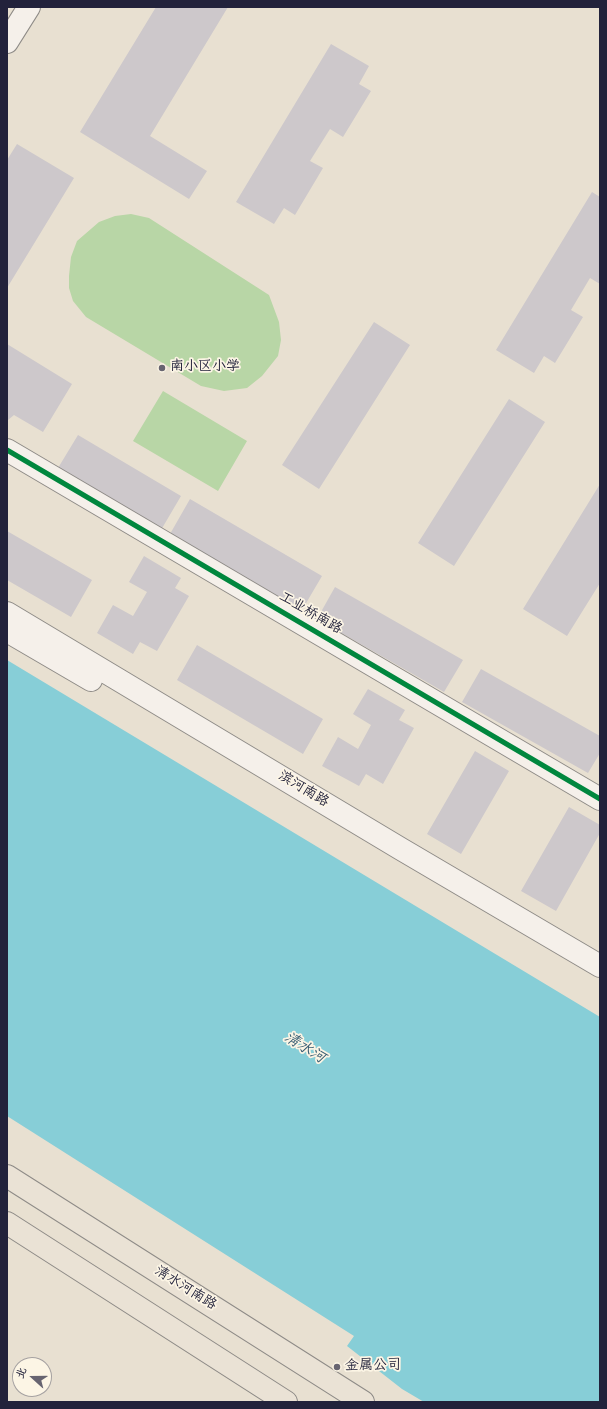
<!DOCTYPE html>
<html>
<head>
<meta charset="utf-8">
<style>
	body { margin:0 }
	#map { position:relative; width:607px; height:1409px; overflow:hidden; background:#e8e0d1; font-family:Kalam,"LXGW WenKai TC",sans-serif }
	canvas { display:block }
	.frame { position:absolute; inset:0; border:8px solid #22223b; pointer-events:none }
	.north { position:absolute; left:12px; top:1357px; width:40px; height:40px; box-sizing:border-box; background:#fcf5e5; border:1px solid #a5a1a1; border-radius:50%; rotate:291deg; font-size:11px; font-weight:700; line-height:16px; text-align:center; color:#22223b }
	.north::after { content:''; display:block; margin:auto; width:14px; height:18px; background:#676470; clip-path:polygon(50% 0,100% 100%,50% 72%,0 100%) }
</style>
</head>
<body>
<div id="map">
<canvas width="607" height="1409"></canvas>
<div class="frame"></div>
<div class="north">北</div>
</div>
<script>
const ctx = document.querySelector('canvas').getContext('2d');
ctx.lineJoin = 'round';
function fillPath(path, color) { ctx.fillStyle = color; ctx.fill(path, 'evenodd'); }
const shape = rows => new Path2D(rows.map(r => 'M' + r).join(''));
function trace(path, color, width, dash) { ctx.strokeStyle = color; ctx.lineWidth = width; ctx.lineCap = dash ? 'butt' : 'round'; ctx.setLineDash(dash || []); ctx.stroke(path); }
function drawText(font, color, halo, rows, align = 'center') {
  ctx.font = font + ' Kalam,"LXGW WenKai TC",sans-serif'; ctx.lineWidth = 3.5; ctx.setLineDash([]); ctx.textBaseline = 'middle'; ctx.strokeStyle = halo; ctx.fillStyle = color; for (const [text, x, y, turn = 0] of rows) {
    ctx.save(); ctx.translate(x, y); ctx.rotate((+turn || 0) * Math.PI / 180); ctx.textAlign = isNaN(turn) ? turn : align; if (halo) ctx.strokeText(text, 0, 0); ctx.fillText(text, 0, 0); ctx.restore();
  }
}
fillPath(shape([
	[131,214,149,218,269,295,279,322,281,340,278,356,262,376,247,388,224,391,201,386,86,317,73,301,69,288,69,276,71,257,77,241,99,222,115,216],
	[163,391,247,441,218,491,133,441]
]), '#b8d6a6');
fillPath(shape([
	[7,660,600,1017,600,1402,424,1402,402,1389,347,1346,354,1336,7,1116]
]), '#87ced7');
fillPath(shape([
	[156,7,228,7,150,136,207,171,189,199,80,132],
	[331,44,369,66,359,84,371,91,343,137,330,129,310,161,323,168,295,215,284,208,274,224,236,202],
	[17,144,74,178,7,288,7,160],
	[592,192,600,197,600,284,590,278,571,310,583,317,555,363,544,356,534,373,496,350],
	[374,322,410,345,319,489,282,465],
	[7,344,72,384,43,432,14,415,8,420,7,419],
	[509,399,545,422,454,566,418,543],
	[78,435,181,496,161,530,58,468],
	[600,484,600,583,567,636,523,609],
	[190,499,322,576,302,610,170,534],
	[7,531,92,580,71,617,7,580],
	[144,556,181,578,175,588,189,596,157,651,140,642,133,654,97,633,113,605,133,616,147,592,129,582],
	[335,587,463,660,444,692,317,619],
	[197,645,323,719,303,754,177,680],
	[481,669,600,736,600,753,588,773,462,702],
	[368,689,405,710,399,720,414,728,383,784,366,774,359,786,322,766,338,737,358,749,371,725,353,714],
	[475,751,509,771,461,854,427,834],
	[569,807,600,825,600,833,556,911,521,891]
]), '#cdc8cb');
const secondary = shape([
	[7,42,29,7],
	[7,450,600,799],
	[7,613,401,849,600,966],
	[7,631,91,680]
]);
const primary = shape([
	[7,1176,363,1402],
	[7,1223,286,1402]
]);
trace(secondary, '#8e8b87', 24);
trace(primary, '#8e8b87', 24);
trace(secondary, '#f5f0ea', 22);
trace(primary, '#eae2d5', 22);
trace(shape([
	[7,450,600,799]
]), '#00873e', 5);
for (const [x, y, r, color] of [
	[162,368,4,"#676470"],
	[337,1367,4,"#676470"]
]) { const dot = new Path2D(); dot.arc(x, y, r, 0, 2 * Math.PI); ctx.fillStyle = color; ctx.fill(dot); trace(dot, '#fcf5e5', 1.5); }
drawText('14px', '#22223b', '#fcf5e5', [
	["南小区小学",170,368],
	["金属公司",345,1367]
], 'left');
drawText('14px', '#22223b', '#fcf5e5', [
	["工业桥南路",310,614,30],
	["滨河南路",303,790,31],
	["清水河南路",185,1289,32]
]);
drawText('italic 15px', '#375c72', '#fcf5e5', [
	["清水河",304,1049,32]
]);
</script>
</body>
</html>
